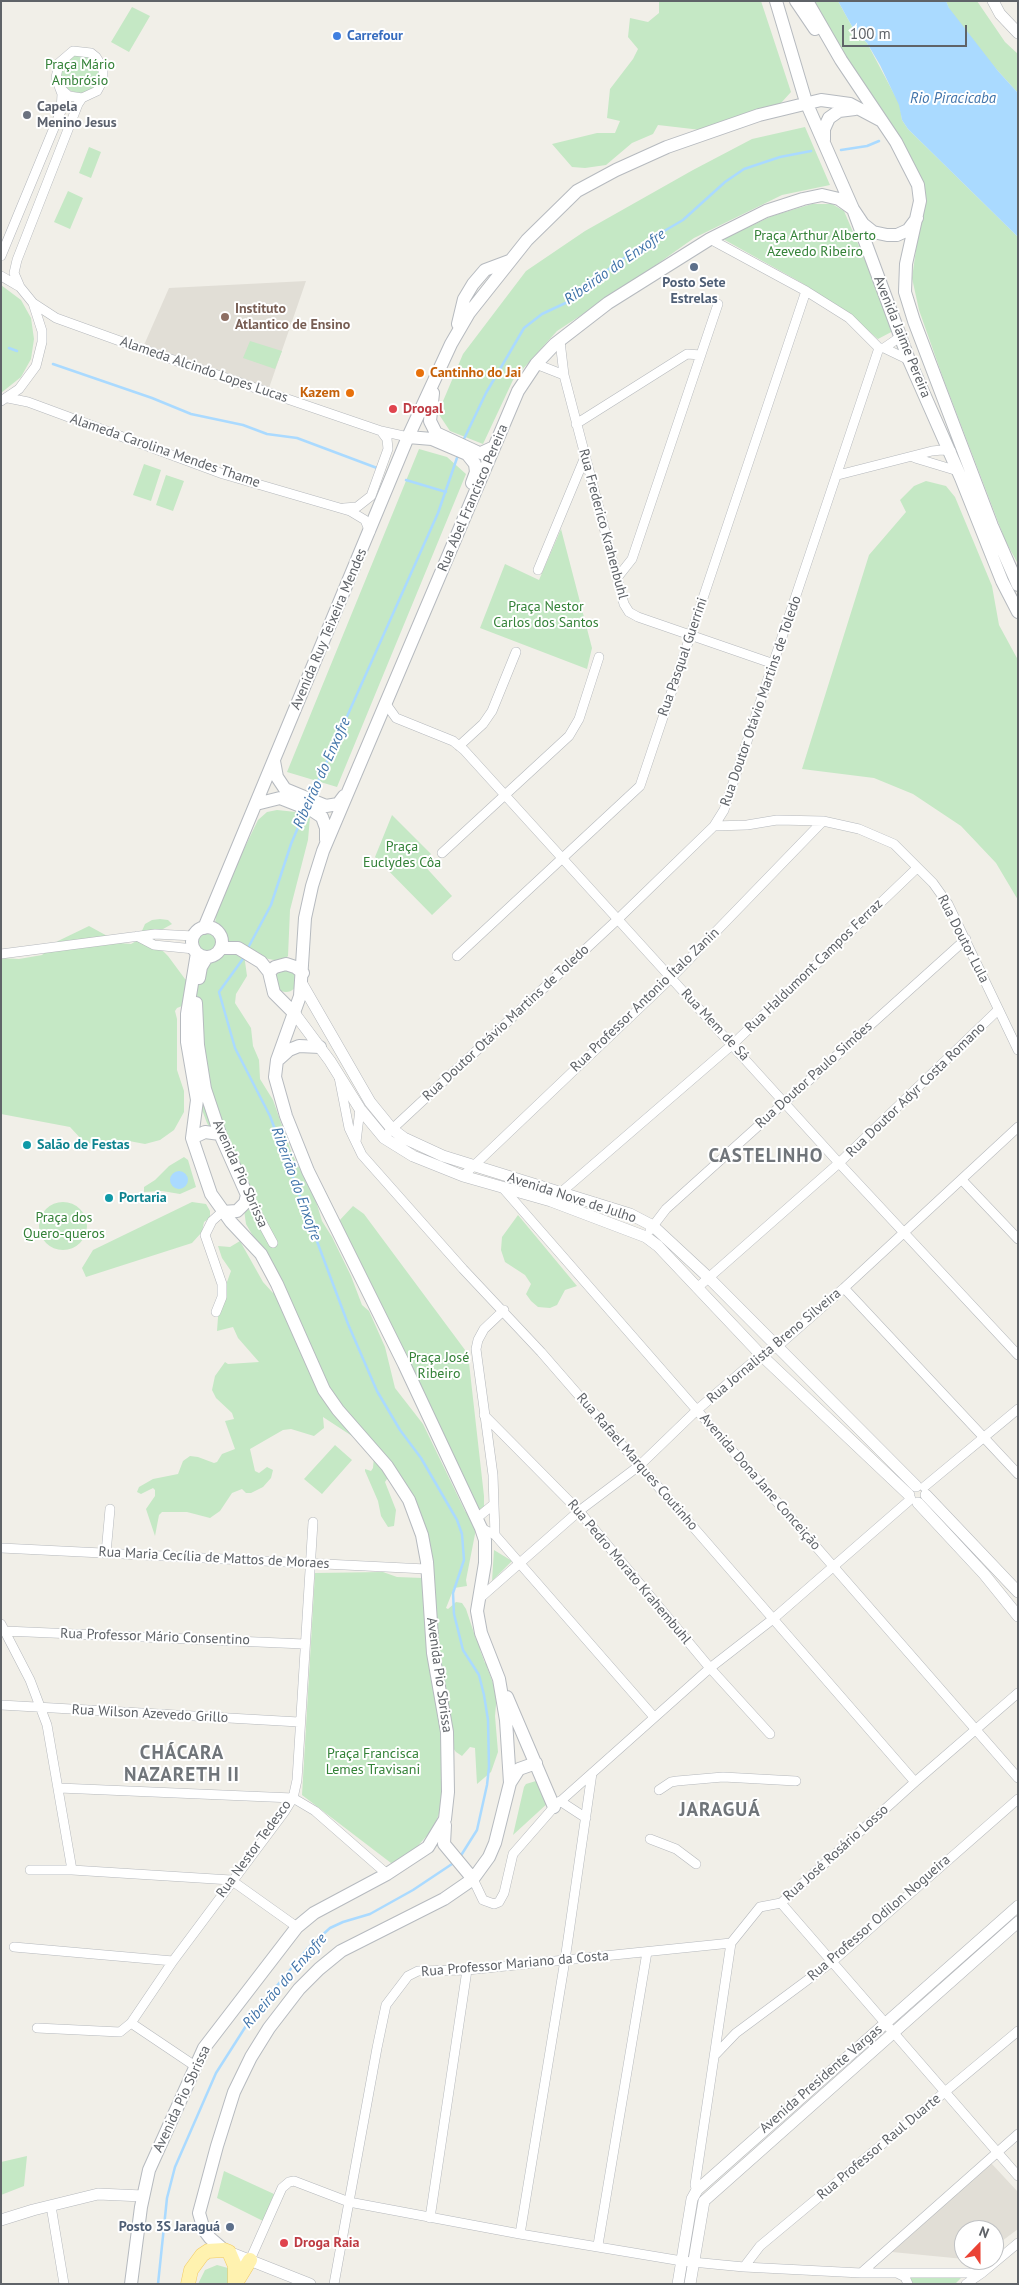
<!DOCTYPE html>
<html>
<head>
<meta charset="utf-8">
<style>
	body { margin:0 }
	#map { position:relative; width:1019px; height:2285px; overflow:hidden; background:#f1efe8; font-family:"PT Sans",sans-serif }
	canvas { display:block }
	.frame { position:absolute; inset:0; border:2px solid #5f6368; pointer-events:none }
	.north { position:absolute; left:954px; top:2220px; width:50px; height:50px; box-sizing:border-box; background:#fff; border:1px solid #bfc1c3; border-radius:50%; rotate:22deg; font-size:14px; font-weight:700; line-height:20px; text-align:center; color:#5f6368 }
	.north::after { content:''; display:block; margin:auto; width:18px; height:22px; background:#ea4335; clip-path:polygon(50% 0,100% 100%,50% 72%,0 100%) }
	.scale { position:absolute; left:842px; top:25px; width:125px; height:22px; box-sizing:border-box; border:2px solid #5f6368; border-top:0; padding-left:6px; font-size:15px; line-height:18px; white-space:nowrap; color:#5f6368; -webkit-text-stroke:4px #fff; paint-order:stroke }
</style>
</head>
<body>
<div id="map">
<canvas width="1019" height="2285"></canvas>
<div class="frame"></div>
<div class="north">N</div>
<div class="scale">100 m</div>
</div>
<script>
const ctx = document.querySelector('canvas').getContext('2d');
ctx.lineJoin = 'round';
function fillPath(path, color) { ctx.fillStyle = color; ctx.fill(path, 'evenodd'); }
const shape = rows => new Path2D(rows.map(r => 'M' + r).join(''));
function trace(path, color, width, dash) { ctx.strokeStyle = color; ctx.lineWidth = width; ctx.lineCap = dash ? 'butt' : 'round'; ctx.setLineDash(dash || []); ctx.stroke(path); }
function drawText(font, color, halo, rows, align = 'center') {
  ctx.font = font + ' "PT Sans",sans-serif'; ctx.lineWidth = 4; ctx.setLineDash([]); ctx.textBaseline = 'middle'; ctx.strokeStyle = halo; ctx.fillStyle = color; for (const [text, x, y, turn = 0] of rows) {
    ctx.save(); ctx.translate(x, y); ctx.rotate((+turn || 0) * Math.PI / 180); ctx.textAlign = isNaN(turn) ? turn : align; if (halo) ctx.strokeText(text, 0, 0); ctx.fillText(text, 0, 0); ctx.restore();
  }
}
fillPath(shape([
	[306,281,269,388,144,345,169,288],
	[991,2163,1018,2192,1018,2229,994,2247,994,2230,964,2230,964,2259,892,2252]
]), '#e1ded6');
fillPath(shape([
	[659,1,761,1,791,92,781,103,701,130,658,125,653,134,632,143,606,165,585,168,572,167,552,144,597,133,615,133,620,121,607,118,610,89,633,59,638,49,628,37,630,18,648,22,659,13],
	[811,1,838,1,854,30,867,43,900,105,902,120,908,129,1018,237,1018,564,1005,540,943,378,919,310,912,278,923,200],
	[946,1,977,1,1005,42,1018,54,1018,93,977,48,952,17],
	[132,7,150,16,129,52,111,42],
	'61 74a19 19 0 1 1 38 0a19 19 0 1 1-38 0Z',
	[805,127,830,185,782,195,694,238,632,282,557,331,513,380,483,444,450,431,438,413,463,354,526,271,585,231,693,170,752,139],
	[89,147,101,152,91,178,79,173],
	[68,191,83,198,70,229,54,222],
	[812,204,832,204,844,211,895,330,878,339,847,313,802,283,723,239,772,216],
	[1,285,21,300,31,318,34,339,31,359,21,377,1,393],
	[250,341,282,351,275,369,243,358],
	[419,449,447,457,466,474,337,787,287,772],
	[144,464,161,470,151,501,133,495],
	[166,475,184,481,173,511,156,505],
	[926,481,946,486,955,497,992,586,999,625,1018,660,1018,900,996,863,961,826,913,794,874,778,802,769,869,555,906,512,900,500,914,486],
	[561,529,592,648,587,669,480,628,505,564,539,580],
	[277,810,296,812,310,817,308,840,290,910,288,956,283,961,279,961,244,954,247,976,236,994,235,1003,251,1028,253,1046,259,1060,260,1079,273,1100,292,1154,315,1198,322,1221,332,1237,351,1276,362,1305,369,1311,385,1347,395,1388,423,1424,465,1511,477,1524,466,1580,467,1586,454,1588,446,1608,448,1609,456,1602,462,1603,466,1609,476,1639,480,1642,480,1650,485,1663,488,1663,487,1667,497,1694,495,1716,498,1752,491,1772,477,1784,475,1748,470,1747,462,1756,456,1752,442,1734,442,1806,433,1829,415,1849,400,1861,391,1863,302,1795,315,1573,383,1572,397,1577,423,1578,432,1581,398,1486,387,1479,385,1482,396,1510,394,1526,388,1527,381,1516,378,1501,365,1471,365,1469,371,1471,373,1468,375,1446,372,1439,352,1436,323,1417,324,1428,314,1436,291,1429,283,1430,250,1449,255,1471,259,1473,267,1467,273,1470,271,1478,263,1487,251,1493,246,1493,242,1489,232,1493,220,1511,210,1518,187,1512,162,1512,159,1515,155,1536,146,1509,155,1496,155,1490,153,1488,141,1494,137,1492,139,1487,153,1479,178,1474,183,1461,190,1456,198,1457,214,1463,217,1462,222,1454,235,1449,225,1421,234,1419,232,1413,216,1398,212,1390,215,1376,225,1362,228,1364,259,1362,238,1338,233,1327,217,1331,219,1304,231,1271,222,1258,218,1246,230,1247,240,1241,263,1282,273,1293,275,1290,261,1250,246,1224,242,1196,227,1157,207,1123,192,1084,185,1055,182,1006,177,1008,175,1011,177,1019,177,1070,184,1091,184,1112,174,1130,160,1140,145,1144,129,1141,95,1145,83,1141,70,1127,1,1114,1,958,19,959,42,955,58,941,89,926,120,943,131,944,138,940,145,924,152,920,160,919,168,920,172,924,156,933,154,942,168,956,185,979,192,981,226,947,215,929,217,893,222,881,241,855,258,820,267,812],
	[392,815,431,854,422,863,452,896,432,915,375,857],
	'197 943a11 11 0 1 1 22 0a11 11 0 1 1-22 0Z',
	'275 981a11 11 0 1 1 22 0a11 11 0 1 1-22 0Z',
	[184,1157,188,1160,196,1187,180,1194,162,1191,144,1192,144,1187,155,1180,169,1166],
	'39 1226a24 24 0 1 1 48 0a24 24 0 1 1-48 0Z',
	[192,1202,206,1204,210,1211,210,1218,204,1222,202,1232,192,1243,86,1277,82,1268,93,1250],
	[353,1206,364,1214,468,1354,484,1496,484,1510,477,1512,338,1222],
	[518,1215,577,1286,565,1290,557,1305,550,1308,538,1307,531,1301,526,1294,531,1284,525,1275,505,1262,501,1250,502,1237],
	[335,1445,352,1460,322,1494,304,1479],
	[494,1550,512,1561,492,1581],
	[536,1781,549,1802,513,1835,524,1787,526,1784],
	[27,2156,24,2186,1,2195,1,2162],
	[224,2171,274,2194,263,2221,217,2198],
	[217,2265,228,2268,232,2272,232,2284,198,2284,205,2270],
	[910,2277,961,2278,955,2284,913,2284]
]), '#c5e8c5');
fillPath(shape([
	[838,1,946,1,949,8,998,71,1018,93,1018,237,908,129,902,120,899,105,880,65,867,43,854,30],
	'170 1180a9 9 0 1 1 18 0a9 9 0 1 1-18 0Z'
]), '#aadaff');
trace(shape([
	[841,150,867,146,879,141],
	[9,348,17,351],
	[53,364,152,398,191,414,243,425,267,434,297,438,377,468],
	[463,441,486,393,524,328,542,314,574,299,592,281,654,237,683,220,725,182,744,169,780,157,811,151],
	[406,480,446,492],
	[311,797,438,513,458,455],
	[248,948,271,905,291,844,305,811],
	[245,956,219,992,235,1048,270,1116,348,1324,377,1391,400,1430,421,1458,457,1520,462,1534,464,1560,453,1593,454,1614,463,1650,479,1675,484,1695,488,1720,489,1767,487,1785,477,1830,460,1857],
	[158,2284,167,2198,175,2167,216,2073,253,2015,308,1948,330,1928,343,1922,370,1914,413,1890,455,1862]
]), '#aadaff', 2.5);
const minor = shape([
	[60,88,69,96,82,98],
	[710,239,806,291,849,318,879,348],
	[1,256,61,111,62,94,56,78,59,63,73,51,91,53,96,57,103,68,103,80,97,91,82,98,78,104,17,260,14,273,20,287],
	[1,276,20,287,33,303,42,331,42,342,36,366,19,389,1,401],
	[33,303,56,318,153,353,381,431,408,437],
	[560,341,564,375,624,604,629,612,638,617,774,664],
	[884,348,909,360],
	[536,364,564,375],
	[8,398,28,402,223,474,350,511,365,520,370,532],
	[576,424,687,354,701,355],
	[915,458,958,471],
	[838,475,932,451,942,450,951,451],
	[344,508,357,507,371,496,388,449,387,439,381,431],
	[538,570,585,457],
	[617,578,632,559,718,304],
	[386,704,396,718,453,741,464,750,839,1163,1018,1355],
	[459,746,483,724,492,711,516,652],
	[714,826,747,825,777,820,823,821,859,829,894,844,933,883,948,904,1018,1050],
	[442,853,569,736,579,719,599,657],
	[137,936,154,945,194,949],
	[1,954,155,934,194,936],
	[457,956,640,786,806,291],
	[339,1077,349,1128,362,1155,463,1269,541,1352,915,1782],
	[389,1132,617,920,714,826,724,810,879,348,884,348,900,337],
	[356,1142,360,1109],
	[463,1176,671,978,823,821],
	[962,1180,1018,1239],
	[502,1187,1018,1778],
	[247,1195,273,1243],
	[558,1195,733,1044,917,868],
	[650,1230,666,1209,966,939],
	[697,1288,839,1163,998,1010],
	[844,1288,1018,1474],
	[216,1312,222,1297,222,1284,205,1235,212,1221,222,1212],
	[484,1415,579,1511,710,1668,770,1734],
	[924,1487,1018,1409],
	[477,1518,494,1504],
	[481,1528,495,1535,654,1717],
	[495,1535,493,1475,476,1349,478,1340,484,1329,504,1310],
	[1,1548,426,1569],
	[106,1553,110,1509],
	[480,1598,579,1511,640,1465,697,1410,761,1355,778,1346,844,1288,1018,1127],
	[1,1624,30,1680,47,1725,72,1870],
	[5,1631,304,1644],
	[1,1705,299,1722],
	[59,1788,293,1798,315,1811,387,1874],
	[659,1790,671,1782,677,1781,723,1777,796,1781],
	[560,1801,586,1818],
	[650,1839,676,1849,696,1864],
	[30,1870,72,1870,231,1880,297,1927],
	[473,1879,483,1900,494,1904,499,1902,504,1893,513,1854,554,1807,710,1668,773,1619,911,1499],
	[781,1903,1018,2176],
	[14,1947,173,1961],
	[131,2023,195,2066],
	[37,2028,120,2032,131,2023,173,1961,285,1811,293,1798,297,1780,313,1522],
	[715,2055,736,2033,833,1961,1018,1799],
	[697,2190,695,2185,731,1943,760,1907,781,1903,915,1782,1018,1693],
	[51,2206,64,2284],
	[430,2218,467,1970],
	[520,2234,565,1960,592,1773],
	[598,2245,647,1952],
	[250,2260,282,2188,289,2182,294,2181,349,2202,520,2234,682,2261,744,2267,861,2273,982,2273],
	[744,2267,760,2246,1018,2031],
	[861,2273,1018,2134],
	[897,2273,905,2277,908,2284],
	[334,2284,377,2048,386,2005,408,1976,418,1971,467,1970,731,1943],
	[966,2284,982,2273,1018,2243]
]);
const tertiary = shape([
	[993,1,1000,14,1018,33],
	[302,984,370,1102,392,1129,404,1138,443,1156,630,1214,653,1226,709,1278,916,1486],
	[295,1014,330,1061,360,1109,384,1138,413,1156,463,1176,551,1201,646,1237,658,1246,761,1355,909,1495],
	[926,1495,1018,1592],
	[918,1503,984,1574,1018,1616],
	[1,2220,33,2210,98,2194,143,2196],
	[229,2252,310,2284],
	[678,2284,692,2199,697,2190,1018,1906],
	[690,2284,704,2201,1018,1922]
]);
const secondary = shape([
	[776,1,806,102,853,209,909,360,961,478,1002,581,1018,612],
	[796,1,815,29],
	[807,1,841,60,896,142,918,185,920,201,906,264,905,292,914,321,992,526,1018,585],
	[824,140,824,129,829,118,839,111,855,109],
	[458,324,464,299,473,284,485,270,509,261],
	[433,393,430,421,436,433,477,452,481,453,494,447],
	[408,437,432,439,467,454,475,464,476,472,472,483],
	[274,761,277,777,285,789,326,806,338,804,344,796],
	[256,804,280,798,313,811,322,817,326,828,326,840],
	'192 942a15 15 0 1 1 30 0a15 15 0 1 1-30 0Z',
	[204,928,408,437,451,344,469,313,527,240,577,191,616,170,667,147,759,115,821,100,850,104,882,121],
	[221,948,238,948,261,962,269,972,274,993,295,1014],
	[269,972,275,967,286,964,295,967,303,973],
	[199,978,201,967,207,957],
	[196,1003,198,1045,205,1089,220,1134,247,1195,245,1203,237,1211,222,1212],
	[279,1059,289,1050,299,1046,320,1047],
	[192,1138,205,1132,220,1134],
	[507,1697,554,1807],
	[510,1783,519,1769,536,1763],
	[445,1825,444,1844,473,1879],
	[224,2250,210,2238,204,2230,199,2213,217,2146,234,2092,251,2057,269,2028,299,1989,319,1969,341,1951,444,1899,473,1879,489,1857,495,1843,510,1783,506,1720,499,1679,481,1633,477,1611,485,1563,485,1540,481,1528,404,1364,308,1171,286,1116,275,1077,277,1060,300,996,305,918,312,886,323,851,518,391,536,364,555,344,608,303,710,239,766,211,803,199,822,195,839,199,853,209,863,224,873,232,887,235,897,235,908,230,917,218],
	[131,2284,141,2207,149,2170,204,2048,297,1927,314,1913,387,1874,428,1847,445,1819,448,1792,447,1732,433,1653,427,1562,422,1535,409,1500,387,1466,338,1410,324,1390,277,1284,261,1254,231,1222,211,1194,192,1138,197,1100,187,1042,187,1014,197,953]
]);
const primary = shape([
	[236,2283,250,2260],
	[188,2284,191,2270,202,2255,208,2251,224,2250,229,2252,235,2266,235,2284]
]);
trace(minor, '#b5b8bc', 10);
trace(tertiary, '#b5b8bc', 12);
trace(secondary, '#b6babf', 14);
trace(primary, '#f2c960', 15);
trace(minor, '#fff', 9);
trace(tertiary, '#fff', 11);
trace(secondary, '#fff', 12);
trace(primary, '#fff2af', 14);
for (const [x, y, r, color] of [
	[337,36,5,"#3f7fe0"],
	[27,115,5,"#6b7280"],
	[694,267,5,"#5c6f8a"],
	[225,317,5,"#8d6e63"],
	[420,373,5,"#e8710a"],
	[350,393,5,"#e8710a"],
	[393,409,5,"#e0444e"],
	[27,1145,5,"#0f9aa8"],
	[109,1198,5,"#0f9aa8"],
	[230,2227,5,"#5c6f8a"],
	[284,2243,5,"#e0444e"]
]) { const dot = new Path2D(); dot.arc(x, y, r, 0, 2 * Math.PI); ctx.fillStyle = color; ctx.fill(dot); trace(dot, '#fff', 2); }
drawText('bold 14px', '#366cbe', '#fff', [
	["Carrefour",347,36]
], 'left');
drawText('14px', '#348238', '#fff', [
	["Praça Mário",80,65],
	["Ambrósio",80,81],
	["Praça Arthur Alberto",815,236],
	["Azevedo Ribeiro",815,252],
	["Praça Nestor",546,607],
	["Carlos dos Santos",546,623],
	["Praça",402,847],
	["Euclydes Côa",402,863],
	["Praça dos",64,1218],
	["Quero-queros",64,1234],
	["Praça José",439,1358],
	["Ribeiro",439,1374],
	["Praça Francisca",373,1754],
	["Lemes Travisani",373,1770]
]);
drawText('bold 14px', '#5b616d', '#fff', [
	["Capela",37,107],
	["Menino Jesus",37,123]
], 'left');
drawText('bold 14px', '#4e5e75', '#fff', [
	["Posto Sete",694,283],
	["Estrelas",694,299],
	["Posto 3S Jaraguá",220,2227,"right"]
]);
drawText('bold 14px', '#785e54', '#fff', [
	["Instituto",235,309],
	["Atlantico de Ensino",235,325]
], 'left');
drawText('14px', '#5f6368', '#fff', [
	["Avenida Jaime Pereira",902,337,68],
	["Alameda Alcindo Lopes Lucas",204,370,19],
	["Alameda Carolina Mendes Thame",165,451,19],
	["Rua Abel Francisco Pereira",473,498,-67],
	["Rua Frederico Krahenbuhl",603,524,75],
	["Avenida Ruy Teixeira Mendes",329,629,-67],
	["Rua Pasqual Guerrini",683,657,-71],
	["Rua Doutor Otávio Martins de Toledo",761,701,-71],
	["Rua Doutor Lula",963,939,63],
	["Rua Haldumont Campos Ferraz",814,966,-44],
	["Rua Professor Antonio Ítalo Zanin",645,1000,-44],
	["Rua Doutor Otávio Martins de Toledo",506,1023,-43],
	["Rua Mem de Sá",715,1025,47],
	["Rua Doutor Paulo Simões",814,1075,-42],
	["Rua Doutor Adyr Costa Romano",916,1090,-44],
	["Avenida Pio Sbrissa",240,1174,66],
	["Avenida Nove de Julho",572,1198,18],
	["Rua Jornalista Breno Silveira",774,1346,-40],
	["Rua Rafael Marques Coutinho",637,1462,49],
	["Avenida Dona Jane Conceição",760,1482,49],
	["Rua Maria Cecília de Mattos de Moraes",214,1558,3],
	["Rua Pedro Morato Krahembuhl",629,1572,50],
	["Rua Professor Mário Consentino",155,1637,2],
	["Avenida Pio Sbrissa",439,1675,82],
	["Rua Wilson Azevedo Grillo",150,1714,3],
	["Rua Nestor Tedesco",254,1849,-54],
	["Rua José Rosário Losso",836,1853,-42],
	["Rua Professor Odilon Nogueira",879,1918,-41],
	["Rua Professor Mariano da Costa",515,1964,-5],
	["Avenida Presidente Vargas",821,2079,-41],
	["Avenida Pio Sbrissa",182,2099,-65],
	["Rua Professor Raul Duarte",879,2147,-40]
]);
drawText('bold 14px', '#c56008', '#fff', [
	["Cantinho do Jai",430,373],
	["Kazem",340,393,"right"]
], 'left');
drawText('bold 14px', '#be3a42', '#fff', [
	["Drogal",403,409],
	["Droga Raia",294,2243]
], 'left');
drawText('bold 14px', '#0d838f', '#fff', [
	["Salão de Festas",37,1145],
	["Portaria",119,1198]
], 'left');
drawText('italic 15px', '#4174aa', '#fff', [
	["Rio Piracicaba",953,99],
	["Ribeirão do Enxofre",615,267,-35],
	["Ribeirão do Enxofre",322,773,-66],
	["Ribeirão do Enxofre",296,1184,70],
	["Ribeirão do Enxofre",285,1981,-49]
]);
ctx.letterSpacing = '1px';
drawText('bold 19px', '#70757a', '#fff', [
	["CASTELINHO",766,1157],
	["CHÁCARA",182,1754],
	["NAZARETH II",182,1776],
	["JARAGUÁ",720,1811]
]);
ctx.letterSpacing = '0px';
</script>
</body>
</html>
